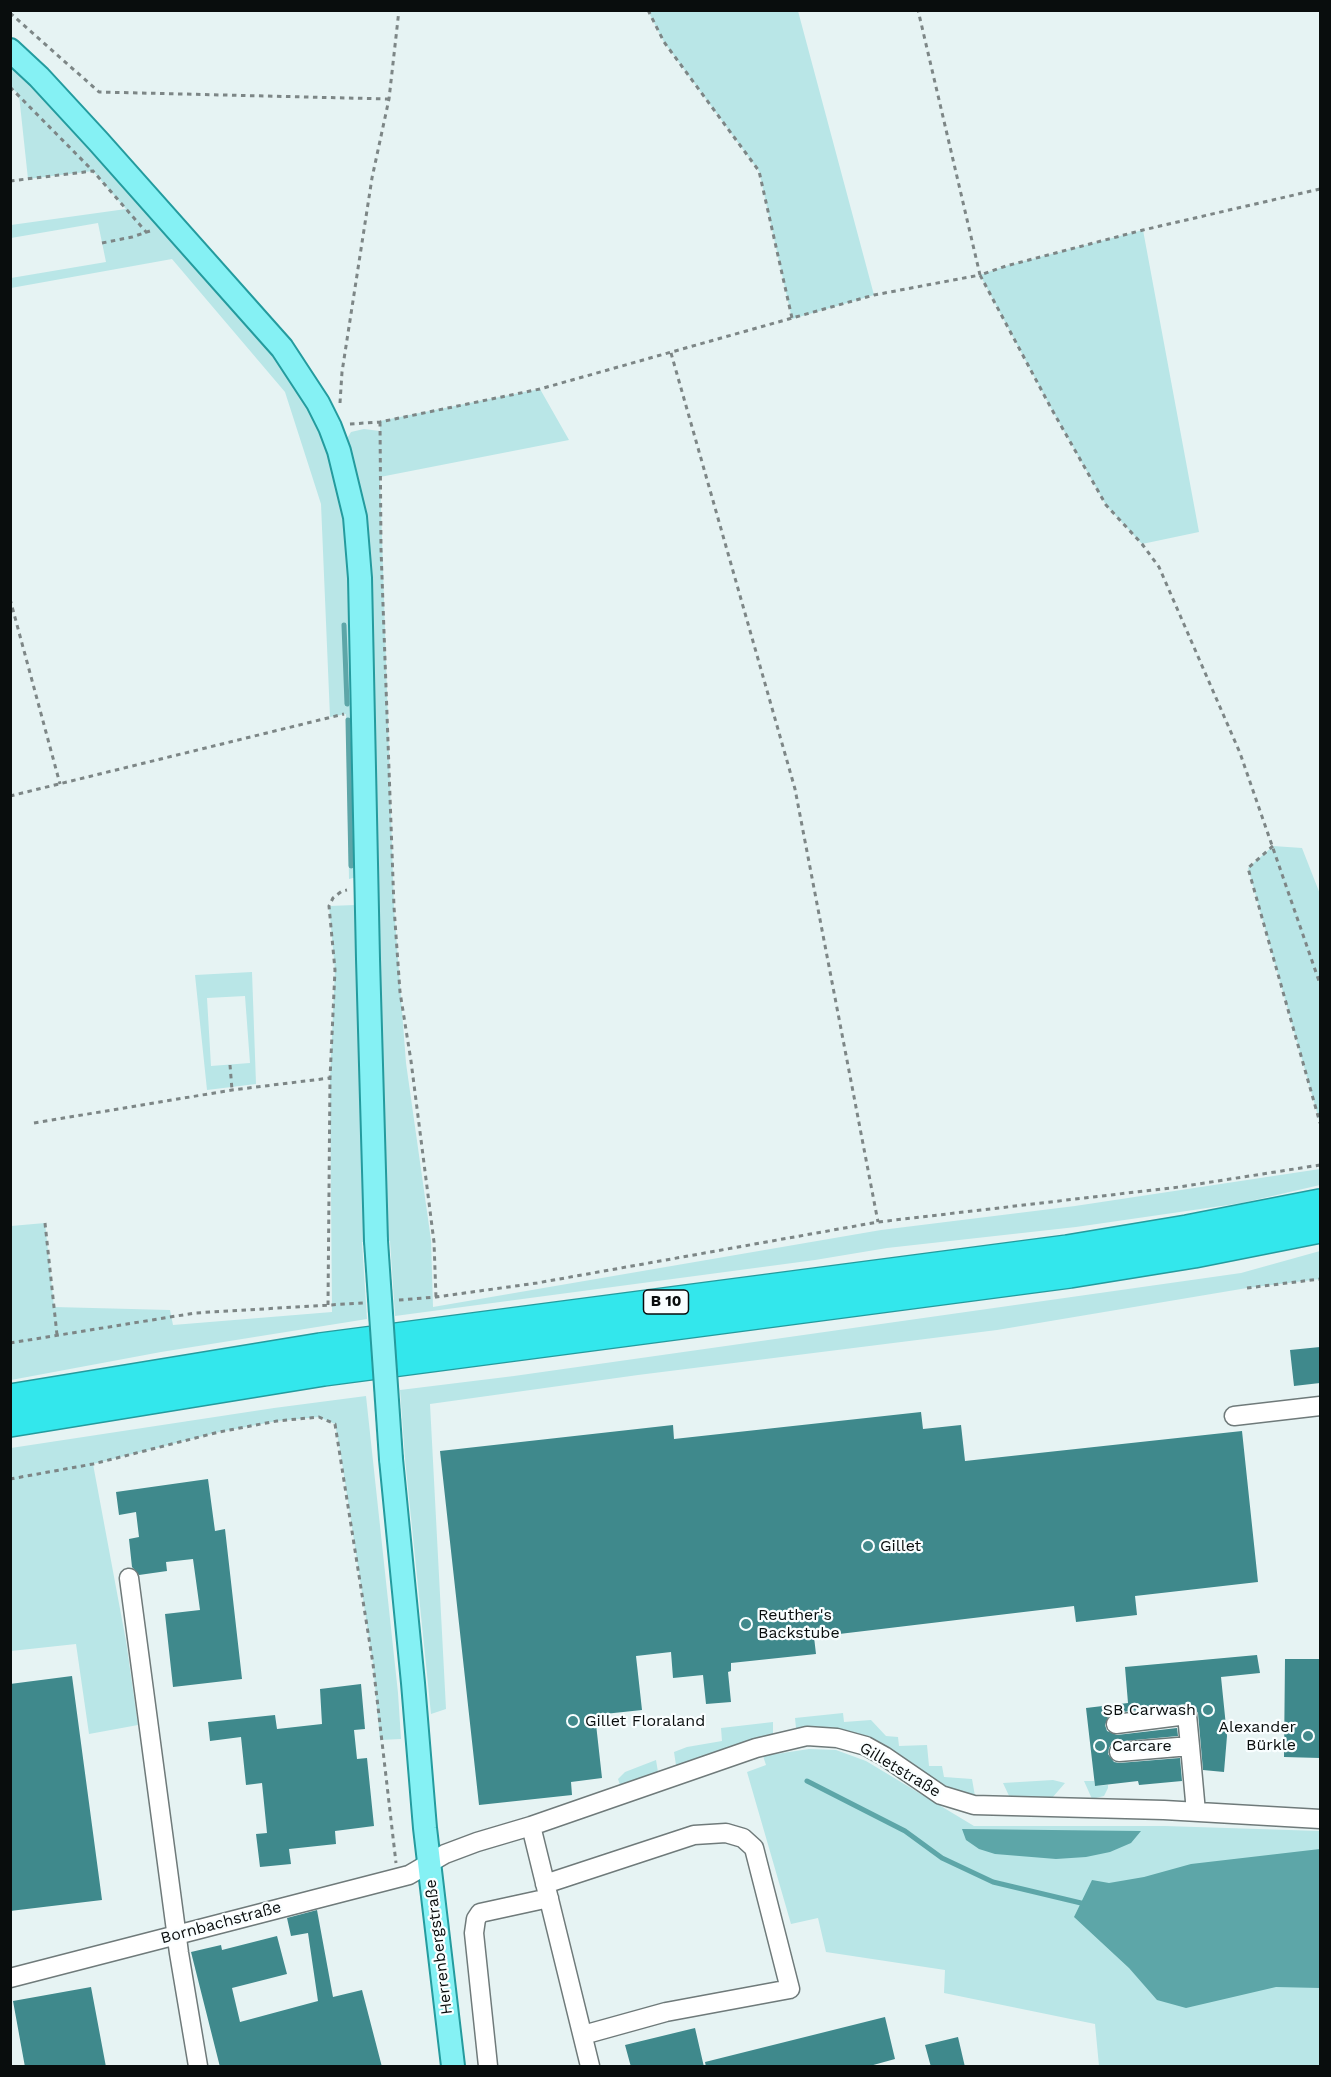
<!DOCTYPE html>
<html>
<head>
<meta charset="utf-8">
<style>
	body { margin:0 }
	#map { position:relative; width:1331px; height:2077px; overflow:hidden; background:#e6f3f3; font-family:"Work Sans",sans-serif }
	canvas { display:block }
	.frame { position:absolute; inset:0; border:12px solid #090d0d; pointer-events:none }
</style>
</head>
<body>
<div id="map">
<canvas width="1331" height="2077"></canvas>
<div class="frame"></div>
</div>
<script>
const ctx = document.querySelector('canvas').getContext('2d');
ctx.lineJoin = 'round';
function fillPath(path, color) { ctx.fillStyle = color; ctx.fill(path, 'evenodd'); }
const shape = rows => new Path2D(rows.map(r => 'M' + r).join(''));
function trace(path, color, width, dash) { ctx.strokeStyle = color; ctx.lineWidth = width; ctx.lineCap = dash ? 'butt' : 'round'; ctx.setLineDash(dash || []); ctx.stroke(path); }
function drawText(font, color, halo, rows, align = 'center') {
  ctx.font = font + ' "Work Sans",sans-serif'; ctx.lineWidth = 4.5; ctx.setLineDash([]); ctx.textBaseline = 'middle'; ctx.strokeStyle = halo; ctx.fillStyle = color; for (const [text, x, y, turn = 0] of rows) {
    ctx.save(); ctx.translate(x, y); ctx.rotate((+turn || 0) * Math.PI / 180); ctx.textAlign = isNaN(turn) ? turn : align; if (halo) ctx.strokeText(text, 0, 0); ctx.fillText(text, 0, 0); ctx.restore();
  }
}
fillPath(shape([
	[648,11,798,11,874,295,792,319,759,171,664,42],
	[10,65,70,122,257,334,307,401,325,442,346,518,349,574,357,877,349,879,346,714,330,717,321,504,285,392,172,259,11,288,11,278,106,262,98,223,11,238,11,225,126,209,93,171,28,179,19,95,11,87],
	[1143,230,1199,532,1142,544,1106,505,1051,408,980,275,1006,266],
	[540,389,569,440,380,477,394,907,406,1063,431,1240,433,1307,881,1230,1075,1206,1320,1169,1320,1185,1242,1203,1076,1227,887,1248,815,1260,395,1316,390,1241,388,1240,378,1028,367,532,359,482,346,440,351,432,364,429,380,431,380,421],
	[1273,846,1302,848,1320,894,1320,1123,1248,868],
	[355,905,357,914,358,1035,365,1242,362,1242,367,1319,161,1352,11,1380,11,1226,45,1223,54,1307,170,1310,173,1325,332,1312,330,1078,335,970,329,906],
	[252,972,256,1084,207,1090,195,975],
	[245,996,250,1063,211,1066,207,998],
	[1320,1251,1320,1279,1247,1288,997,1330,638,1375,430,1404,446,1709,431,1714,405,1459,400,1390,514,1376,1241,1273],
	[366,1396,398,1693,401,1739,380,1740,373,1664,341,1456,335,1424,319,1417,277,1421,219,1432,93,1464,126,1641,138,1725,89,1734,76,1644,11,1651,11,1448,274,1408],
	[843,1713,844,1722,871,1720,886,1736,898,1737,899,1746,927,1745,929,1766,942,1766,944,1777,972,1779,975,1796,944,1787,867,1737,837,1729,796,1728,795,1718],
	[773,1722,773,1734,676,1765,674,1752,687,1747,722,1741,721,1728],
	[809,1749,836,1750,866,1761,974,1826,1165,1826,1320,1831,1320,2066,1099,2066,1095,2024,944,1993,945,1970,826,1952,818,1918,791,1924,747,1772,766,1765,763,1756],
	[656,1760,658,1772,620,1785,618,1779,625,1772],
	[1053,1780,1065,1783,1052,1798,1010,1798,1003,1783],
	[1084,1781,1094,1781,1095,1786,1108,1785,1108,1788,1104,1796,1092,1799]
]), '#b9e6e7');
fillPath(shape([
	[962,1829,1141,1831,1131,1843,1110,1852,1086,1857,1056,1859,995,1854,979,1849,966,1840],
	[1320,1849,1320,1988,1276,1987,1186,2008,1157,2000,1129,1968,1074,1917,1092,1880,1109,1883,1144,1877,1191,1864]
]), '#5da6a8');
trace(shape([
	[344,625,347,704],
	[348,720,351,866],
	[807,1781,905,1831,942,1858,993,1882,1081,1903]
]), '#5da6a8', 5);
fillPath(shape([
	[1320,1347,1320,1383,1294,1386,1290,1350],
	[921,1412,923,1429,961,1425,965,1461,1242,1431,1258,1582,1135,1596,1137,1615,1076,1622,1074,1606,814,1637,816,1654,731,1663,731,1671,728,1672,731,1702,706,1704,703,1675,673,1678,671,1652,636,1656,642,1710,595,1715,602,1778,571,1782,572,1795,479,1805,440,1451,673,1425,674,1439],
	[208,1479,215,1531,225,1529,242,1679,173,1687,165,1614,200,1610,193,1559,166,1562,167,1571,139,1575,132,1567,129,1539,139,1537,136,1512,119,1515,116,1492],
	[1257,1655,1260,1673,1221,1677,1227,1736,1224,1772,1203,1770,1198,1713,1192,1705,1186,1704,1115,1713,1109,1715,1105,1725,1107,1731,1117,1735,1177,1728,1178,1736,1113,1742,1109,1748,1108,1754,1114,1762,1119,1763,1180,1758,1182,1781,1139,1785,1138,1781,1095,1786,1086,1708,1128,1703,1125,1667],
	[1285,1659,1320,1659,1320,1758,1284,1757],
	[72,1676,102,1900,10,1911,10,1684],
	[361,1684,365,1729,354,1730,357,1759,367,1758,374,1826,335,1831,336,1844,289,1849,291,1864,260,1867,256,1834,267,1833,262,1783,246,1785,241,1737,210,1741,208,1722,275,1715,277,1729,322,1724,320,1689],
	[317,1910,333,1997,362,1990,382,2067,220,2067,191,1952,221,1945,222,1950,277,1936,287,1974,232,1988,240,2022,318,2001,308,1933,291,1936,287,1918],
	[91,1987,106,2067,25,2067,13,2001],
	[885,2017,895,2059,866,2067,706,2067,705,2062],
	[695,2028,704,2067,631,2067,625,2045],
	[958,2037,965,2067,931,2067,925,2045]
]), '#3f898c');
const minor = shape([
	[1234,1416,1320,1406],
	[129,1578,179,1953,198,2066],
	[1116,1724,1187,1715,1190,1746],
	[1119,1752,1190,1746,1196,1812],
	[531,1826,590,2066],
	[545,1884,694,1835,726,1833,743,1838,754,1848,790,1989,666,2012,583,2035],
	[10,1978,409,1875,445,1854,477,1842,531,1826,756,1748,807,1736,837,1738,866,1746,884,1756,941,1795,974,1805,1164,1810,1320,1819],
	[488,2066,474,1933,476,1919,480,1913,549,1898]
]);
const major = shape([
	[10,50,39,77,98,141,282,348,318,403,330,427,339,451,355,517,360,578,368,959,376,1241],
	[391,1459,413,1683,425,1828,453,2066]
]);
const highway = shape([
	[10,1398,320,1347,1067,1249,1187,1229,1320,1203],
	[10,1423,324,1372,1070,1274,1194,1254,1320,1229]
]);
trace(minor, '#6f7a7a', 21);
trace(major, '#249b9e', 26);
trace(highway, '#249b9e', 30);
trace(shape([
	[648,10,664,42,759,171,792,318],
	[10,13,99,92,389,99],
	[10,87,93,171],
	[10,181,93,171,147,233],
	[1320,189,1143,230,1006,266,980,275,1051,408,1106,505,1142,544,1159,567,1240,753,1320,984],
	[102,243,132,237,153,230],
	[671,353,795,789,878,1222],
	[340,403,342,372,372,178,389,99,399,10],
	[380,422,381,549,394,907,400,992,411,1061,434,1242,436,1297],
	[350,424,380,422,540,389,874,295,980,275,918,10],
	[10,599,60,784],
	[10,796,344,714],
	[1273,846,1248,868,1320,1123],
	[230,1065,232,1090],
	[34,1123,232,1090,330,1078],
	[45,1223,57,1335],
	[1247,1288,1320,1279],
	[399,1300,436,1297,537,1283,878,1222,1179,1187,1320,1165],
	[328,1305,330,1078,335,970,329,906,333,898,342,891,347,890],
	[10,1343,195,1313,363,1303],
	[10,1479,93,1464,219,1432,277,1421,319,1417,335,1424,373,1664,396,1863]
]), '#7d8686', 3, [4.5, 4.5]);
trace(minor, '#fff', 18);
trace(major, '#85f1f4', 22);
trace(highway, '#33e7ec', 27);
const majorBridge = shape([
	[376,1241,391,1459]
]);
trace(majorBridge, '#249b9e', 26, []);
trace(majorBridge, '#85f1f4', 22);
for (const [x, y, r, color] of [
	[868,1546,6,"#428a8c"],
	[746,1624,6,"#428a8c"],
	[1208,1710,6,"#428a8c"],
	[573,1721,6,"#428a8c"],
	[1308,1736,6,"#428a8c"],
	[1100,1746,6,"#428a8c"]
]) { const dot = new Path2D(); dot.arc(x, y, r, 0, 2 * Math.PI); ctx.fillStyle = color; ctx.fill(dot); trace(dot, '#f9feff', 2); }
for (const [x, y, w] of [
	[666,1302,45]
]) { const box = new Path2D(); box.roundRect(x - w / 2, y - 12, w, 24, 4.5); ctx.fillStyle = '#f9feff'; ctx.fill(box); trace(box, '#090d0d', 1.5); }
drawText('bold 15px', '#090d0d', null, [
	["B 10",666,1302]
]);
drawText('16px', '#090d0d', '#f9feff', [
	["Gillet",880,1546],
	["Reuther's",758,1615],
	["Backstube",758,1633],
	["SB Carwash",1196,1710,"right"],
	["Gillet Floraland",585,1721],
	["Alexander",1296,1727,"right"],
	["Bürkle",1296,1745,"right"],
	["Carcare",1112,1746]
], 'left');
drawText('16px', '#090d0d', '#f9feff', [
	["Gilletstraße",900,1770,31],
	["Bornbachstraße",221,1923,-15],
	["Herrenbergstraße",439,1947,-97]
]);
</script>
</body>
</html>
